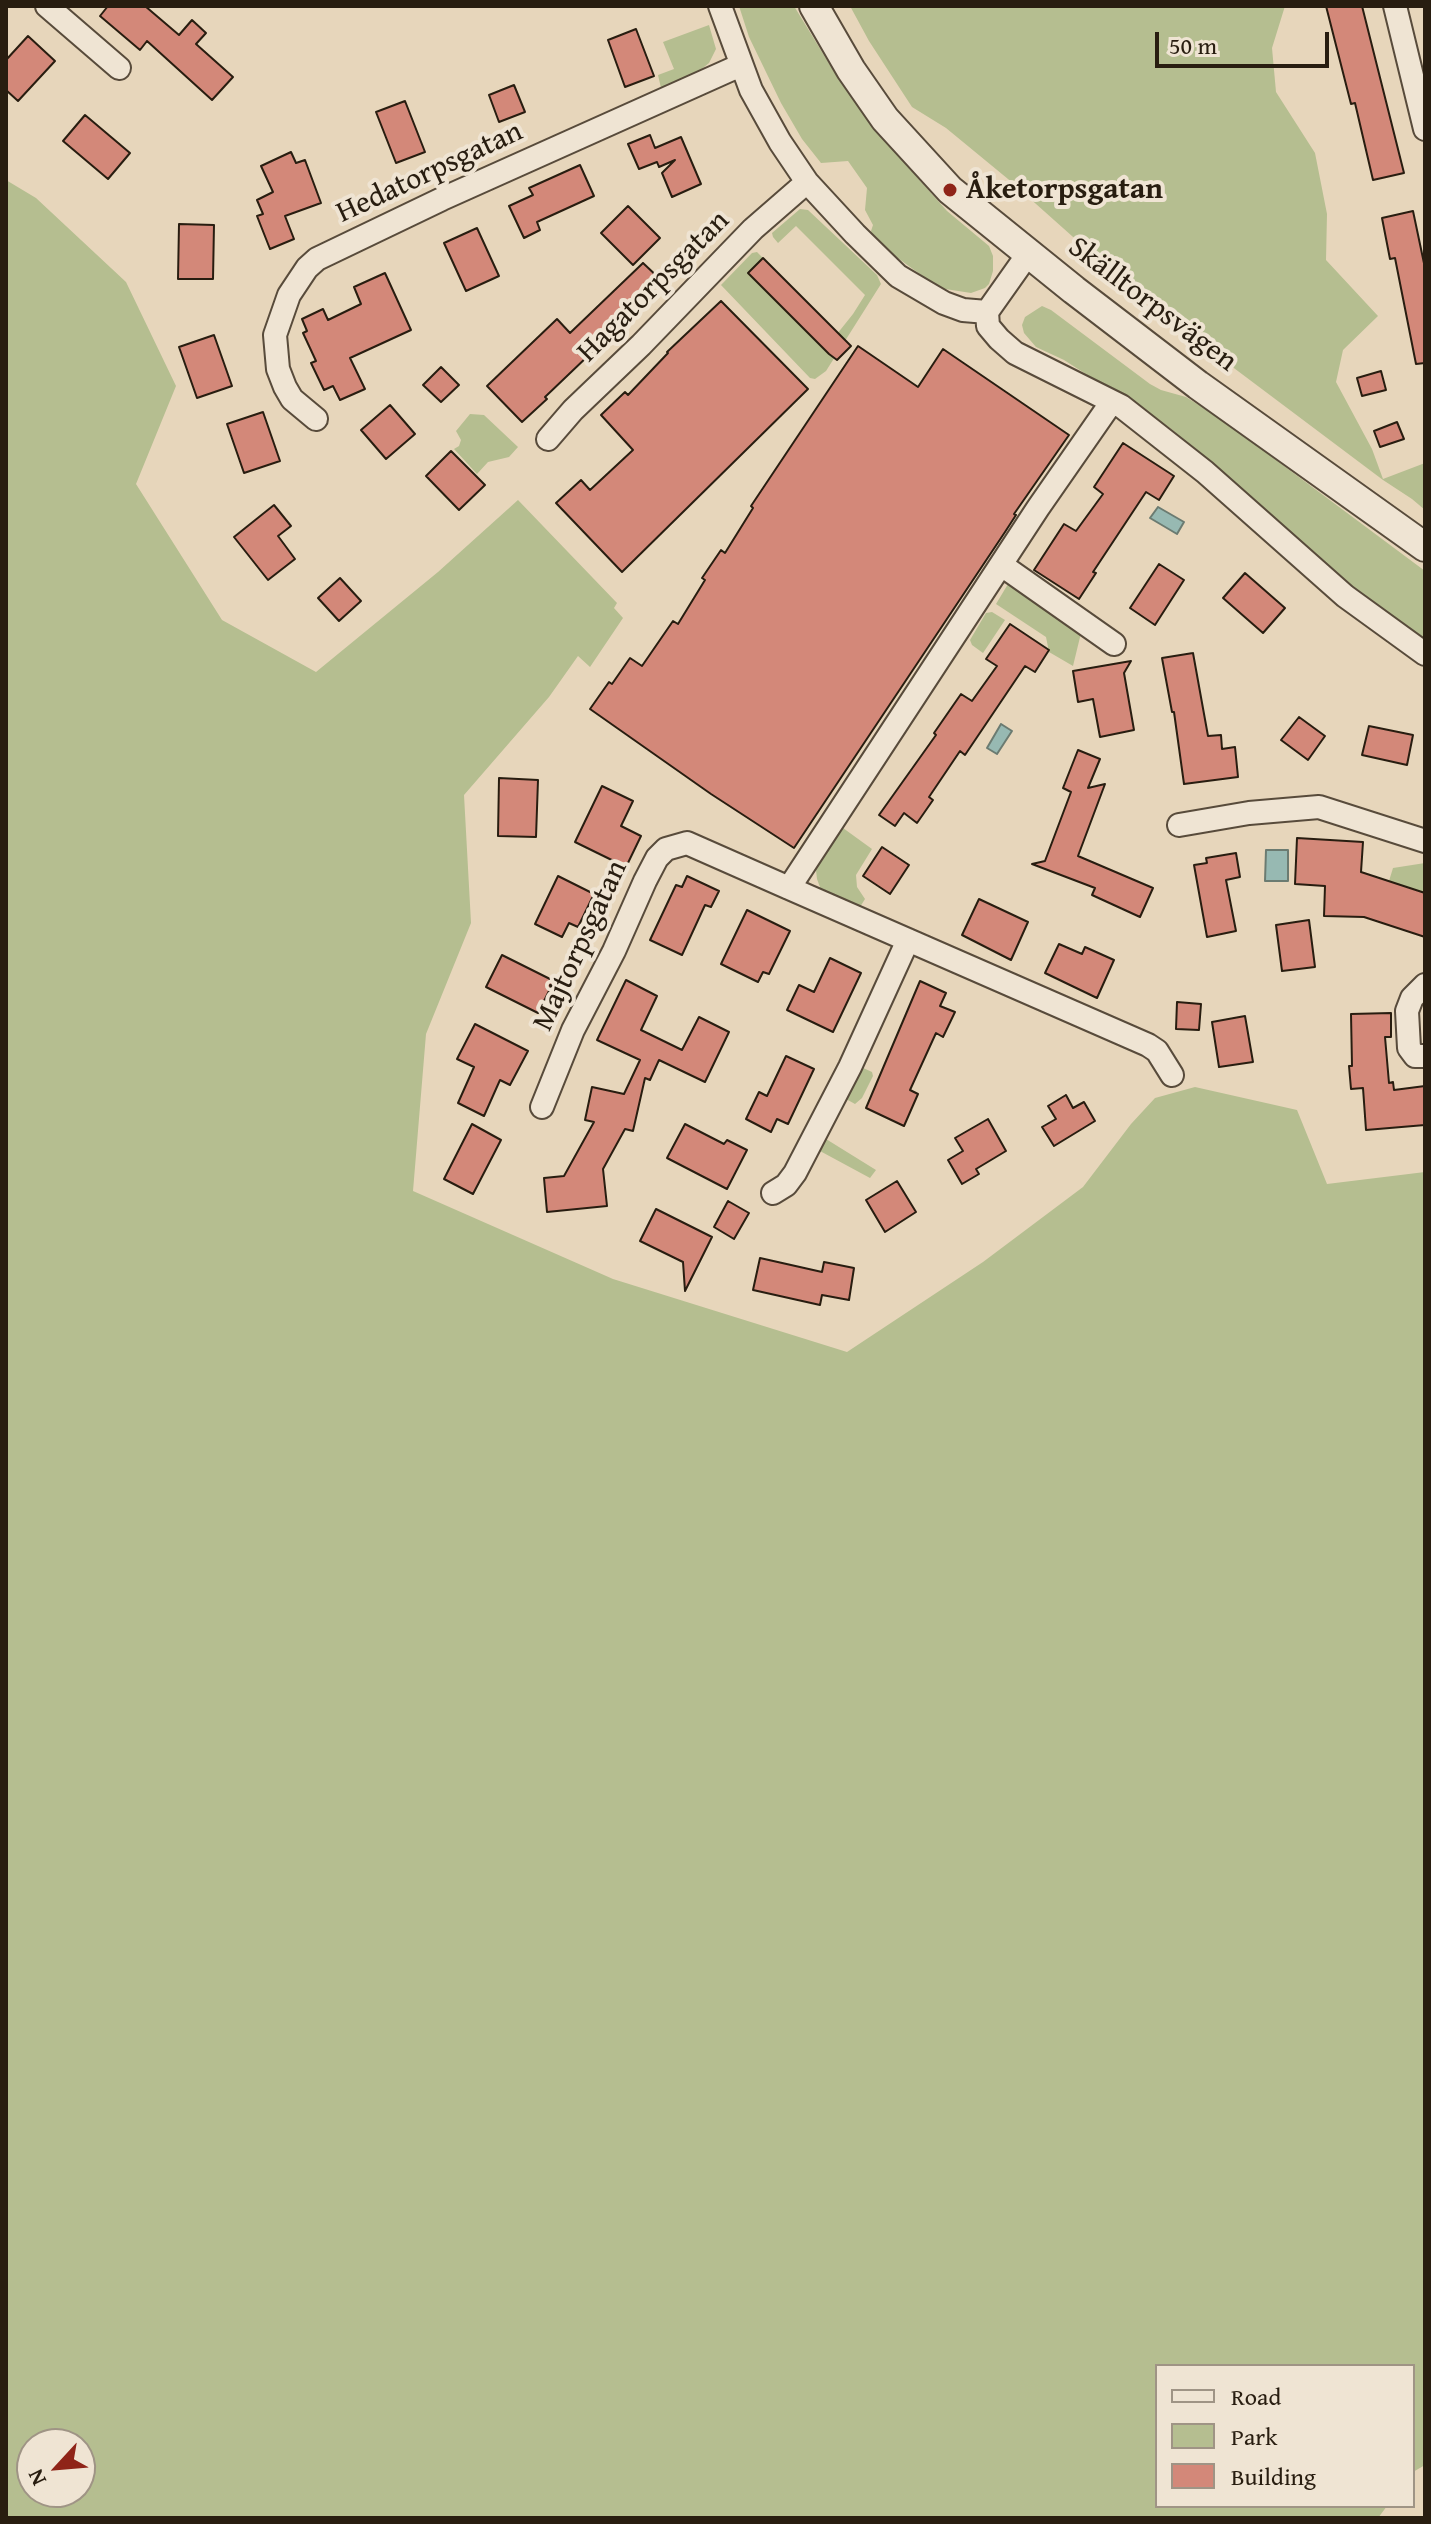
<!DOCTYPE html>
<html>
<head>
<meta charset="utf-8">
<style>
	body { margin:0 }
	#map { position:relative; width:1431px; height:2524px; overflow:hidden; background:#e7d6bb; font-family:"Gentium Book Plus",serif }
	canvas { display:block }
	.frame { position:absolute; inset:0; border:8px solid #281d10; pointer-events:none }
	.legend { position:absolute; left:1155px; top:2364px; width:260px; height:144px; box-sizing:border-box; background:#efe4d3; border:2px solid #9f9485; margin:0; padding:10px 14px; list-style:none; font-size:24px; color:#281d10 }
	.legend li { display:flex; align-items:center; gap:16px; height:40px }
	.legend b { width:40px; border:2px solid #9f9485 }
	.north { position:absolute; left:16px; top:2428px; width:80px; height:80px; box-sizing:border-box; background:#efe4d3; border:2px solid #9f9485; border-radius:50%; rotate:244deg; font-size:22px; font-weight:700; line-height:32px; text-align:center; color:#281d10 }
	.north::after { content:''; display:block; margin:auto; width:28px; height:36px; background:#8f2418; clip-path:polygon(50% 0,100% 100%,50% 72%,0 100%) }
	.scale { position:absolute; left:1155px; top:32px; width:174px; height:36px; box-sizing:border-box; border:4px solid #281d10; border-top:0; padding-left:10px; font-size:24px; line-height:28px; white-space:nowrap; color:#281d10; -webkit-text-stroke:6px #efe4d3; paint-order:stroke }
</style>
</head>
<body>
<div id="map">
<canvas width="1431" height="2524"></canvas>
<div class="frame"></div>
<ul class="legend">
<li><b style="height:10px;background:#efe4d3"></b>Road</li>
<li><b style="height:22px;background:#b5be90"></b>Park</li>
<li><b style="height:22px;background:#d38879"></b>Building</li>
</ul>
<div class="north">N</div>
<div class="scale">50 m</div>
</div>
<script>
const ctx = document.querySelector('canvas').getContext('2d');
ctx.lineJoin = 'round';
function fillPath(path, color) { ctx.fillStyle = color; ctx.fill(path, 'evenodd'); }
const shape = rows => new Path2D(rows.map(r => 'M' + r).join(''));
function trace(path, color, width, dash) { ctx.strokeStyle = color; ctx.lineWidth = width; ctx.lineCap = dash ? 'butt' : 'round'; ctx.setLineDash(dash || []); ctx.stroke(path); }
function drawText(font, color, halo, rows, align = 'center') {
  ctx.font = font + ' "Gentium Book Plus",serif'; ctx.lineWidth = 8; ctx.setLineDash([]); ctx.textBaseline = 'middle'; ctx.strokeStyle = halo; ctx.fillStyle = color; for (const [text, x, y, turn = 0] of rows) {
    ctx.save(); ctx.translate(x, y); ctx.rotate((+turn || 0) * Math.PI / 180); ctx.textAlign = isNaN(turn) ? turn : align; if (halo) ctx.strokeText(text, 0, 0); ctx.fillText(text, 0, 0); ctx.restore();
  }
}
fillPath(shape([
	[739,6,794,6,833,70,877,132,947,211,989,246,993,256,993,271,989,284,985,288,971,293,939,288,895,256,872,235,871,231,873,225,865,210,867,188,848,161,821,163,802,139,781,103,749,37],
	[850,6,1285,6,1272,48,1276,92,1315,153,1327,214,1326,260,1378,316,1343,350,1336,382,1372,449,1383,479,1425,463,1425,510,1412,499,1383,480,1146,302,1008,179,946,128,912,107,869,41],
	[709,25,716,49,709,63,698,72,661,88,658,75,674,69,663,42],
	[6,180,36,198,126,282,176,386,136,484,222,620,316,672,438,572,518,500,617,603,614,608,623,618,590,667,578,656,549,697,464,795,471,923,426,1034,413,1191,613,1279,847,1352,983,1262,1083,1187,1131,1124,1155,1098,1195,1087,1297,1110,1327,1184,1425,1172,1425,2465,1413,2472,1413,2366,1157,2366,1157,2506,1387,2506,1378,2518,239,2518,232,2516,223,2518,6,2518],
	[32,2444,80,2444,80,2492,32,2492],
	[800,209,808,210,877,275,881,284,826,371,815,379,810,378,721,285,752,253,757,252,763,258,748,273,837,334,853,314,865,295,796,226,778,243,773,237,772,233],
	[1042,306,1051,310,1150,384,1161,390,1186,397,1221,419,1425,571,1425,643,1346,584,1242,490,1170,428,1064,360,1036,347,1024,333,1022,325,1025,317],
	[470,414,484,415,518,447,509,457,488,462,477,474,454,449,459,446,461,440,456,431],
	[1012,582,1081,633,1073,666,1049,652,1046,637,996,604,1008,584],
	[992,612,1005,620,983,653,972,645,970,640,986,613],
	[843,828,872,849,856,875,857,887,865,899,860,907,821,890,817,879,816,870],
	[1425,863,1425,893,1389,881,1393,868],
	[861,1067,872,1072,873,1076,862,1098,855,1104,846,1099],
	[826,1139,876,1170,870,1178,820,1151]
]), '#b5be90');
const water = shape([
	[1158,507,1184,522,1177,534,1150,518,1158,507],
	[1001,724,1012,731,997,754,987,748,1001,724],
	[1266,850,1288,850,1288,881,1265,881,1266,850]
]);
fillPath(water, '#97b9b2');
trace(water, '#6b7b71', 2);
const building = shape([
	[108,6,145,6,179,35,192,20,206,33,196,44,233,77,212,100,147,41,140,50,100,16,108,6],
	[1326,6,1362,6,1404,173,1373,180,1355,103,1351,104,1326,6],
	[636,29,654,76,625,87,608,40,636,29],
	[28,36,55,61,18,101,6,90,6,60,28,36],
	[514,85,525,112,499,122,489,95,514,85],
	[405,101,425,152,396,163,376,112,405,101],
	[85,115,130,153,108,179,63,141,85,115],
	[650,135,655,148,681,137,701,184,672,197,662,173,675,160,659,167,657,162,639,169,628,144,650,135],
	[291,152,296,163,305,160,321,203,285,216,294,239,270,249,257,216,263,214,257,200,273,192,261,166,291,152],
	[580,165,594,196,537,222,540,230,524,238,509,206,533,195,529,188,580,165],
	[628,206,660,238,633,265,601,233,628,206],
	[1413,211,1425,268,1425,363,1416,364,1395,258,1390,259,1382,218,1413,211],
	[179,224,214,225,213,279,178,279,179,224],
	[477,228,499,276,466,291,444,243,477,228],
	[763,258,851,346,837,360,829,354,748,273,763,258],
	[643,263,661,280,635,309,638,312,614,335,612,333,545,397,547,399,522,422,487,386,557,319,570,333,643,263],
	[385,273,411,330,350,358,365,389,340,400,333,386,324,390,311,363,316,361,303,333,307,331,302,319,323,309,328,320,361,304,354,287,385,273],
	[721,301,808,389,622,572,556,503,581,480,590,490,633,450,601,415,625,392,628,395,668,353,667,352,721,301],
	[214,335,232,386,197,398,179,347,214,335],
	[858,346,918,387,943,349,1069,435,1014,514,1016,515,1005,532,794,848,711,794,590,709,609,682,612,684,630,658,642,666,673,621,678,624,705,580,702,578,721,550,725,553,753,508,751,506,858,346],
	[441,367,459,385,441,402,423,385,441,367],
	[1381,371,1386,390,1362,396,1357,378,1381,371],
	[390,405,415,434,386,459,361,430,390,405],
	[263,412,280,461,244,473,227,424,263,412],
	[1397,422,1404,439,1380,447,1374,431,1397,422],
	[1123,443,1174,476,1159,500,1146,492,1093,572,1096,573,1079,599,1034,570,1064,524,1076,531,1103,494,1094,487,1123,443],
	[451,451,485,485,459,510,426,476,451,451],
	[274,505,291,526,278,536,295,559,268,580,234,537,274,505],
	[1159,564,1184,580,1155,625,1130,608,1159,564],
	[1245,573,1285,608,1263,633,1223,598,1245,573],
	[340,578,361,601,339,621,318,598,340,578],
	[1010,624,1049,650,1035,672,1025,666,965,755,960,751,929,797,933,800,917,823,904,813,895,826,879,815,936,735,934,733,961,694,972,701,997,666,986,659,1010,624],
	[1193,653,1208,736,1221,735,1222,749,1235,747,1238,777,1184,784,1174,712,1172,712,1162,658,1193,653],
	[1131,661,1124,673,1134,730,1100,737,1093,699,1078,702,1073,671,1131,661],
	[1299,717,1325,736,1308,760,1281,740,1299,717],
	[1369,726,1413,735,1407,765,1362,755,1369,726],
	[1078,750,1100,759,1088,788,1105,784,1078,856,1153,888,1140,917,1092,895,1095,888,1032,864,1045,861,1071,792,1063,788,1078,750],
	[499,778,538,780,536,837,498,836,499,778],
	[602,786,633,801,621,826,641,836,626,867,575,842,602,786],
	[1297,838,1363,842,1361,872,1425,893,1425,937,1364,917,1324,916,1325,886,1295,884,1297,838],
	[882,847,909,865,890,894,863,876,882,847],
	[1236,853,1240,877,1226,880,1236,931,1207,937,1194,865,1207,863,1206,858,1236,853],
	[558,876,594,894,578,927,569,923,562,937,535,924,558,876],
	[687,876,719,891,711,907,705,905,682,955,650,940,676,885,682,887,687,876],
	[979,899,1028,922,1011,960,962,935,979,899],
	[747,910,790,931,769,974,763,972,758,982,721,964,747,910],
	[1309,920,1315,967,1282,971,1276,925,1309,920],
	[1059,944,1082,954,1085,947,1114,960,1097,998,1045,973,1059,944],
	[502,955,554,981,538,1013,486,987,502,955],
	[830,958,861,973,833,1032,787,1010,799,985,814,992,830,958],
	[626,980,657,996,641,1030,682,1050,699,1017,729,1032,705,1082,659,1060,650,1080,645,1078,633,1131,625,1129,603,1169,607,1206,547,1212,544,1178,564,1176,594,1122,585,1120,592,1087,624,1094,640,1060,597,1040,626,980],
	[920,981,946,993,940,1006,955,1012,943,1037,936,1033,910,1090,918,1094,904,1126,866,1108,920,981],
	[1177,1002,1201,1004,1199,1030,1176,1029,1177,1002],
	[1391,1013,1391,1037,1385,1037,1389,1083,1393,1082,1394,1090,1425,1086,1425,1125,1366,1130,1363,1088,1351,1089,1349,1066,1352,1066,1351,1014,1391,1013],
	[1245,1016,1253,1062,1219,1067,1212,1022,1245,1016],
	[475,1024,528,1051,510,1085,500,1080,484,1116,458,1103,474,1067,457,1059,475,1024],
	[786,1056,814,1069,788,1124,777,1119,771,1132,746,1119,759,1092,767,1096,786,1056],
	[1066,1095,1073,1108,1084,1102,1095,1121,1054,1146,1042,1127,1056,1119,1048,1106,1066,1095],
	[988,1119,1006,1151,976,1169,979,1174,962,1184,948,1160,963,1151,955,1138,988,1119],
	[472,1124,501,1140,473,1194,444,1179,472,1124],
	[685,1124,724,1144,727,1140,747,1150,727,1189,667,1158,685,1124],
	[897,1181,916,1212,885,1232,866,1200,897,1181],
	[728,1201,749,1213,734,1239,714,1227,728,1201],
	[656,1209,712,1237,685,1291,683,1262,640,1241,656,1209],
	[760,1258,822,1272,824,1262,854,1268,849,1300,822,1295,820,1305,753,1290,760,1258]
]);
fillPath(building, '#d38879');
trace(building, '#281d10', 2);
const minor = shape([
	[47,6,119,68],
	[720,6,751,90,780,142,807,182,855,234,898,276,944,303,963,310,987,312],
	[1395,6,1425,129],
	[1028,254,987,312,988,326,999,339,1015,353,1121,406,1205,472,1345,596,1425,654],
	[1111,403,1038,508,789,888,1148,1045,1157,1051,1172,1075],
	[316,419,292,399,285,387,278,369,275,335,289,295,307,268,317,259,442,199,741,65],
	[548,439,573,410,641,345,753,229,807,182],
	[1003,566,1114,644],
	[1179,825,1249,813,1319,807,1425,841],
	[1425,985,1412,998,1407,1011,1409,1048,1415,1056,1425,1056],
	[542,1107,573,1030,614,951,645,881,657,858,666,849,687,843,789,888],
	[773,1193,786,1185,795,1173,850,1067,908,940]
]);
const tertiary = shape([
	[814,6,851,70,885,119,950,190,1074,290,1198,385,1425,547]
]);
trace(minor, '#584b3b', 26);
trace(tertiary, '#584b3b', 32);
trace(minor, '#efe4d3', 22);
trace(tertiary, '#efe4d3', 28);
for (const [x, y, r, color] of [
	[950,190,8,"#8f2418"]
]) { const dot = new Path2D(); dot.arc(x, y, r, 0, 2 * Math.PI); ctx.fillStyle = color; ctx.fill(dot); trace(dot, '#efe4d3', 3); }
drawText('30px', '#281d10', '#efe4d3', [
	["Hedatorpsgatan",430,173,-25],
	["Hagatorpsgatan",654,287,-45],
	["Skälltorpsvägen",1152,305,37],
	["Majtorpsgatan",581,946,-65]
]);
drawText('bold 30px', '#281d10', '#efe4d3', [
	["Åketorpsgatan",966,190]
], 'left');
</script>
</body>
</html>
